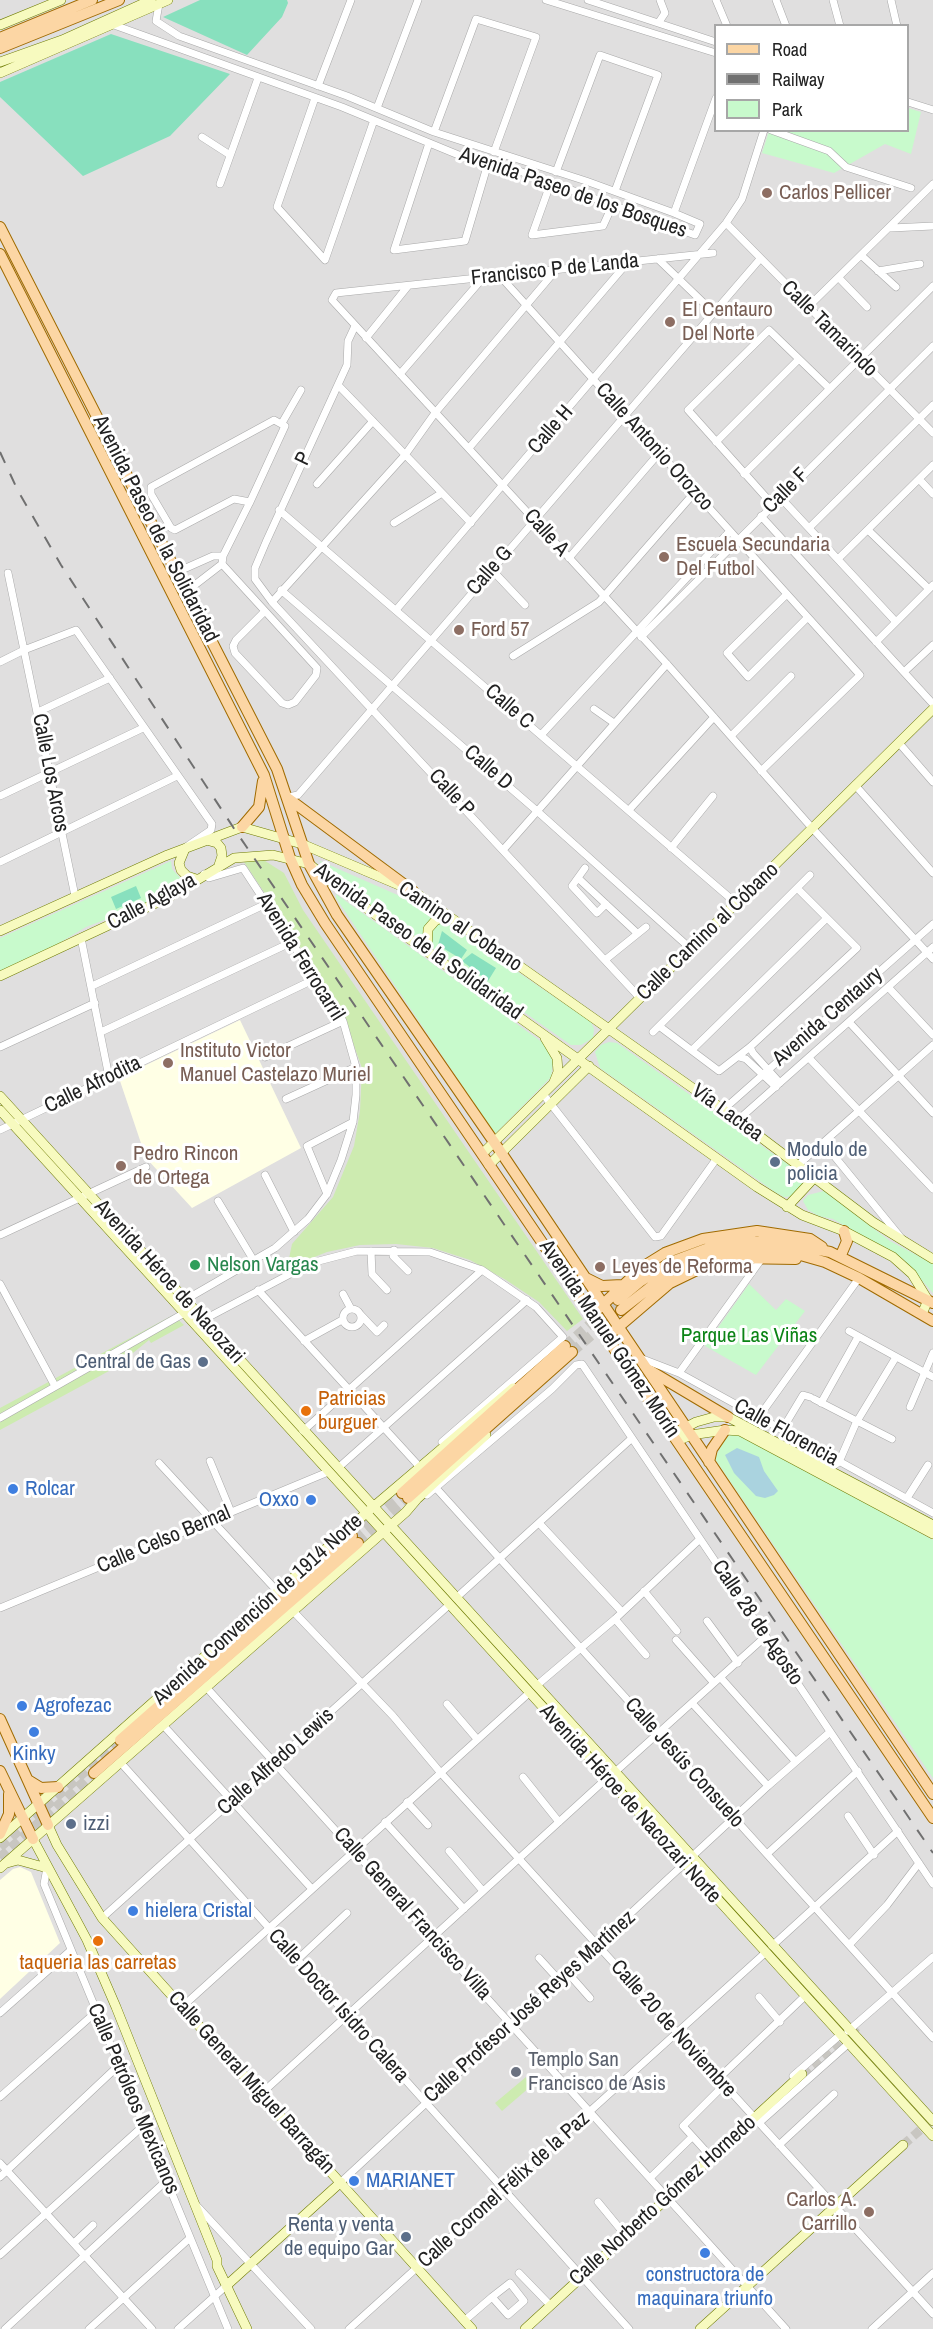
<!DOCTYPE html>
<html>
<head>
<meta charset="utf-8">
<style>
	body { margin:0 }
	#map { position:relative; width:933px; height:2329px; overflow:hidden; background:#f2efe9; font-family:"Archivo Narrow",sans-serif }
	canvas { display:block }
	.legend { position:absolute; left:714px; top:24px; width:195px; height:108px; box-sizing:border-box; background:#fff; border:2px solid #a7a7a7; margin:0; padding:8px 10px; list-style:none; font-size:18px; color:#222 }
	.legend li { display:flex; align-items:center; gap:12px; height:30px }
	.legend b { width:30px; border:2px solid #a7a7a7 }
</style>
</head>
<body>
<div id="map">
<canvas width="933" height="2329"></canvas>
<ul class="legend">
<li><b style="height:8px;background:#fcd6a4"></b>Road</li>
<li><b style="height:8px;background:#707070"></b>Railway</li>
<li><b style="height:16px;background:#c8facc"></b>Park</li>
</ul>
</div>
<script>
const ctx = document.querySelector('canvas').getContext('2d');
ctx.lineJoin = 'round';
function fillPath(path, color) { ctx.fillStyle = color; ctx.fill(path, 'evenodd'); }
const shape = rows => new Path2D(rows.map(r => 'M' + r).join(''));
function trace(path, color, width, dash) { ctx.strokeStyle = color; ctx.lineWidth = width; ctx.lineCap = dash ? 'butt' : 'round'; ctx.setLineDash(dash || []); ctx.stroke(path); }
function drawText(font, color, halo, rows, align = 'center') {
  ctx.font = font + ' "Archivo Narrow",sans-serif'; ctx.lineWidth = 6; ctx.setLineDash([]); ctx.textBaseline = 'middle'; ctx.strokeStyle = halo; ctx.fillStyle = color; for (const [text, x, y, turn = 0] of rows) {
    ctx.save(); ctx.translate(x, y); ctx.rotate((+turn || 0) * Math.PI / 180); ctx.textAlign = isNaN(turn) ? turn : align; if (halo) ctx.strokeText(text, 0, 0); ctx.fillText(text, 0, 0); ctx.restore();
  }
}
fillPath(shape([
	[0,0,933,0,933,2329,0,2329],
	[716,26,908,26,908,130,716,130]
]), '#e0dfdf');
fillPath(shape([
	[240,1020,301,1148,192,1208,146,1158,119,1078],
	[20,1867,31,1872,60,1943,0,1999,0,1880,13,1869]
]), '#ffffe5');
fillPath(shape([
	[262,859,284,873,303,910,583,1319,567,1331,539,1302,506,1280,470,1260,433,1248,396,1244,360,1245,327,1252,287,1268,292,1244,333,1197,354,1146,360,1111,362,1068,340,1007,244,862],
	[173,1315,184,1325,151,1343,149,1340,128,1357,108,1368,109,1371,0,1430,0,1408],
	[526,2077,530,2087,502,2111,495,2103]
]), '#cdebb0');
fillPath(shape([
	[908,108,921,112,911,154,885,144,834,173,762,153,769,131,908,130],
	[318,860,418,904,591,1022,594,1029,593,1038,581,1045,571,1045,348,889],
	[171,861,172,869,184,882,141,906,86,927,56,945,0,971,0,938],
	[336,894,546,1045,553,1062,551,1077,495,1134,336,898],
	[609,1042,617,1043,793,1168,803,1178,803,1184,793,1196,784,1197,775,1192,600,1068,595,1052,601,1045],
	[824,1191,890,1241,933,1264,933,1293,903,1259,833,1219,819,1216,808,1210,803,1201,808,1195],
	[749,1284,776,1310,786,1299,805,1311,756,1375,705,1346],
	[738,1433,933,1540,933,1778,715,1459,725,1437]
]), '#c8facc');
fillPath(shape([
	[200,0,287,0,288,3,282,17,247,55,163,17],
	[111,34,230,74,170,136,83,176,0,97,0,82],
	[136,886,141,898,116,909,111,897],
	[442,931,467,950,461,959,438,945],
	[472,953,496,968,488,981,462,961]
]), '#88e0be');
fillPath(shape([
	[737,1448,759,1457,764,1471,778,1491,774,1495,765,1498,756,1496,734,1473,725,1455]
]), '#aad3df');
trace(shape([
	[802,2074,857,2027],
	[903,2145,933,2119]
]), '#c8c6c1', 9, [9, 4.5]);
trace(shape([
	[565,1346,618,1300],
	[572,1352,617,1313],
	[352,1536,402,1493],
	[358,1543,408,1498],
	[0,1847,120,1740],
	[0,1858,94,1773]
]), '#c8c6c1', 10, [10, 5]);
const street = shape([
	[546,0,716,53],
	[588,0,716,42],
	[716,0,727,26],
	[776,0,786,26],
	[833,0,840,26],
	[891,0,897,26],
	[659,22,665,13,660,0],
	[114,25,342,107,461,156,489,160,695,235,700,224,674,213,586,181,434,132,347,96,179,36,156,21,159,4],
	[318,86,351,0],
	[315,98,277,207,325,260,374,120],
	[908,102,933,110],
	[377,108,418,0],
	[771,130,829,151,846,167,911,188],
	[434,132,476,19,536,37,494,152],
	[202,137,230,155],
	[429,143,394,250,465,241,489,160],
	[556,172,600,55,658,75,615,191],
	[551,182,532,235,603,226,613,204],
	[220,184,258,78],
	[674,213,716,98],
	[726,223,933,433],
	[891,228,933,226],
	[713,253,336,293,332,300,667,664,812,828,933,959],
	[862,256,896,287],
	[658,259,713,312],
	[878,271,920,264],
	[500,276,860,675,761,771],
	[839,278,867,307],
	[808,307,933,184],
	[355,326,348,341,347,365,266,542,255,568,255,579,272,602,640,998],
	[366,338,408,286],
	[400,374,483,278],
	[338,385,471,523],
	[282,423,301,390],
	[716,442,799,359],
	[469,448,628,262],
	[744,474,933,286],
	[919,479,933,494],
	[317,484,373,421],
	[780,497,896,622],
	[772,504,688,410,769,330,829,388],
	[279,510,737,904],
	[761,516,933,704],
	[394,523,442,493],
	[809,528,933,405],
	[868,530,929,589],
	[569,558,660,452],
	[838,559,933,465],
	[222,564,317,668,316,675,295,702,288,705,282,703,235,653,233,646,236,640,264,612],
	[492,570,525,605],
	[177,572,213,556,223,556],
	[8,573,75,896],
	[281,590,537,811,691,949],
	[187,591,222,564,223,556,250,502,285,426,274,420,151,487,151,494,171,528,175,530,234,499,250,502],
	[786,595,727,653,748,677,807,618],
	[272,602,405,455,435,413,556,270],
	[396,610,726,223,742,199,764,130],
	[641,637,933,346],
	[876,642,933,585],
	[513,656,599,602,695,492],
	[0,662,24,650,76,630,212,824,211,830,186,847],
	[904,672,933,645],
	[594,709,614,723],
	[38,712,110,678],
	[541,735,730,531],
	[731,736,791,676],
	[899,743,933,782],
	[855,785,933,873],
	[0,796,143,728],
	[288,797,298,795,760,259],
	[629,810,714,717],
	[671,848,713,796],
	[503,850,667,664],
	[0,862,177,776],
	[585,868,572,886,597,913,606,904],
	[578,878,637,933],
	[81,938,109,1077],
	[605,960,646,927],
	[92,986,266,904],
	[888,987,933,1035],
	[849,1022,933,1113],
	[659,1026,719,1071,750,1047,857,948,797,888],
	[101,1032,292,942],
	[653,1032,810,875],
	[0,1047,95,1003],
	[750,1047,753,1053,780,1083],
	[692,1050,827,918],
	[265,1057,343,1021],
	[739,1057,746,1059,776,1087],
	[809,1058,933,1189],
	[543,1094,655,1237,661,1236,717,1158],
	[286,1099,356,1067],
	[723,1110,933,924],
	[738,1120,933,947],
	[0,1130,317,978],
	[835,1157,902,1239],
	[798,1165,933,1045],
	[265,1175,294,1232],
	[327,1194,307,1146,353,1122],
	[218,1201,254,1261],
	[0,1235,146,1167],
	[394,1250,393,1256,408,1271],
	[371,1251,372,1274,387,1290],
	[0,1284,55,1386],
	[258,1290,417,1464],
	[343,1294,351,1309],
	[185,1300,275,1248,308,1219,327,1194,341,1160,353,1122,356,1095,356,1067,343,1021,243,868,209,878,204,874],
	'343 1318a9 9 0 1 1 18 0a9 9 0 1 1-18 0Z',
	[360,1314,377,1332,384,1325],
	[203,1320,311,1263,357,1251,430,1252,482,1270,536,1307,563,1337,442,1442],
	[849,1331,933,1377],
	[304,1341,342,1320],
	[640,1358,679,1373,933,1513],
	[679,1373,763,1257],
	[814,1399,892,1439],
	[821,1403,858,1337],
	[910,1407,933,1353],
	[0,1418,188,1311],
	[758,1418,859,1278],
	[782,1430,803,1395,810,1397],
	[303,1431,482,1270],
	[210,1461,231,1512],
	[159,1463,278,1592],
	[338,1468,527,1300],
	[827,1470,839,1462,856,1423,896,1357],
	[436,1488,933,2038],
	[427,1495,552,1389,576,1365,582,1364,933,1884],
	[907,1498,928,1465],
	[539,1523,622,1612],
	[644,1591,677,1631],
	[456,1598,631,1439],
	[0,1608,328,1472],
	[292,1610,393,1716,440,1772,933,2314],
	[615,1619,646,1655],
	[707,1621,738,1663],
	[676,1640,714,1683],
	[721,1678,795,1761],
	[536,1686,615,1619,700,1539],
	[206,1687,786,2329],
	[692,1703,768,1786],
	[447,1704,477,1739],
	[163,1725,312,1889],
	[121,1763,629,2329],
	[614,1773,766,1636],
	[523,1777,559,1822],
	[407,1802,428,1825],
	[848,1816,874,1855],
	[385,1822,464,1909],
	[449,1851,483,1891],
	[767,1854,858,1771],
	[47,1868,44,1884,228,2329],
	[102,1918,449,1605],
	[849,1945,887,1905,919,1863],
	[772,1946,898,1831],
	[539,1958,559,1980],
	[297,1960,347,1913],
	[568,1973,590,1998],
	[759,1997,780,2022],
	[182,2007,529,1693],
	[0,2013,71,1950],
	[848,2031,933,1957],
	[793,2076,840,2035],
	[719,2078,805,1996],
	[262,2093,606,1779],
	[0,2097,96,2012],
	[759,2123,848,2044],
	[779,2145,834,2094],
	[712,2158,683,2126,724,2085],
	[0,2163,152,2329],
	[0,2177,117,2067],
	[650,2178,692,2137],
	[341,2182,768,1786,830,1732],
	[598,2202,626,2236],
	[196,2205,311,2329],
	[74,2243,93,2225],
	[0,2255,143,2126],
	[519,2273,550,2305],
	[464,2321,492,2297,510,2283,524,2301,508,2315,492,2297],
	[5,2329,167,2180],
	[89,2329,190,2238],
	[178,2329,226,2286],
	[349,2329,765,1953],
	[872,2329,933,2273]
]);
const secondary = shape([
	[0,25,61,0],
	[0,62,62,40,151,0],
	[0,73,168,0],
	[210,841,217,843,221,848,222,856,219,865],
	[184,851,179,863,181,870,187,876,196,879],
	[0,931,165,856,242,827,302,844,413,891,738,1120,873,1222,933,1259],
	[427,951,428,929,435,921,447,915],
	[0,976,169,897,234,858,273,855,309,864,348,895,757,1187,802,1215,844,1231,893,1257,912,1274,928,1300,922,1314],
	[545,1038,557,1058,558,1072,554,1082],
	[0,1096,933,2121],
	[0,1110,933,2136],
	[482,1154,933,709],
	[489,1165,589,1066],
	[787,1207,814,1178],
	[673,1434,696,1422,714,1417,728,1417,933,1525],
	[677,1441,691,1435,725,1430,740,1431,933,1534],
	[48,1825,57,1845,102,1918,472,2329],
	[0,1838,373,1507,513,1388],
	[33,1839,87,1940,116,2007,217,2260,217,2266,247,2329],
	[7,1863,18,1860,47,1868],
	[0,1868,406,1512,417,1499,486,1435],
	[226,2286,341,2182],
	[525,2329,802,2074],
	[700,2329,903,2145]
]);
const primary = shape([
	[0,38,92,0],
	[0,48,119,0],
	[0,227,277,769,309,864,337,915,494,1142,933,1794],
	[0,254,264,775,290,858,302,885,325,923,933,1818],
	[289,799,413,891],
	[242,827,259,807,263,781],
	[841,1255,847,1241,844,1231],
	[586,1278,602,1286,622,1285],
	[618,1300,641,1281,671,1262,714,1246,747,1241,778,1242,830,1252,933,1303],
	[598,1309,644,1266,665,1253,703,1239,757,1231,810,1239,822,1247],
	[621,1310,666,1275,695,1260,725,1252,783,1250,825,1262,859,1278,933,1321],
	[615,1330,670,1283,707,1265,734,1258,796,1259],
	[649,1370,728,1417],
	[709,1462,712,1449,725,1430],
	[402,1493,565,1346],
	[408,1498,572,1352],
	[0,1719,48,1825],
	[120,1740,352,1536],
	[0,1771,33,1839],
	[94,1773,358,1543],
	[28,1780,41,1788,58,1787],
	[0,1834,9,1814,9,1794]
]);
trace(street, '#a9a9a9', 8);
trace(secondary, '#707d05', 10);
trace(primary, '#a06b00', 12);
trace(street, '#fff', 7);
trace(secondary, '#f7fabf', 9);
trace(primary, '#fcd6a4', 10);
trace(shape([
	[0,452,18,491,61,565,235,830,933,1853]
]), '#707070', 2, [12, 12]);
for (const [x, y, r, color] of [
	[767,193,6,"#8d6e63"],
	[670,322,6,"#8d6e63"],
	[664,557,6,"#8d6e63"],
	[459,630,6,"#8d6e63"],
	[168,1063,6,"#8d6e63"],
	[775,1162,6,"#5c6f8a"],
	[121,1166,6,"#8d6e63"],
	[195,1265,6,"#2e9e5b"],
	[600,1267,6,"#8d6e63"],
	[203,1362,6,"#5c6f8a"],
	[306,1411,6,"#e8710a"],
	[13,1489,6,"#3f7fe0"],
	[311,1500,6,"#3f7fe0"],
	[22,1706,6,"#3f7fe0"],
	[34,1732,6,"#3f7fe0"],
	[71,1824,6,"#5c6f8a"],
	[133,1911,6,"#3f7fe0"],
	[98,1941,6,"#e8710a"],
	[516,2072,6,"#6b7280"],
	[354,2181,6,"#3f7fe0"],
	[869,2212,6,"#8d6e63"],
	[406,2237,6,"#5c6f8a"],
	[705,2253,6,"#3f7fe0"]
]) { const dot = new Path2D(); dot.arc(x, y, r, 0, 2 * Math.PI); ctx.fillStyle = color; ctx.fill(dot); trace(dot, '#fff', 2); }
drawText('21px', '#222', '#fff', [
	["Avenida Paseo de los Bosques",573,193,19],
	["Francisco P de Landa",555,270,-6],
	["Calle Tamarindo",829,329,45],
	["Calle H",551,430,-49],
	["Calle Antonio Orozco",654,447,48],
	["P",304,459,-65],
	["Calle F",786,491,-45],
	["Avenida Paseo de la Solidaridad",155,529,63],
	["Calle A",546,533,48],
	["Calle G",490,571,-49],
	["Calle C",509,707,41],
	["Calle D",488,768,41],
	["Calle Los Arcos",50,773,79],
	["Calle P",451,793,47],
	["Calle Aglaya",152,902,-28],
	["Camino al Cobano",460,927,34],
	["Calle Camino al Cóbano",708,932,-44],
	["Avenida Paseo de la Solidaridad",418,942,36],
	["Avenida Ferrocarril",300,957,58],
	["Avenida Centaury",828,1017,-41],
	["Calle Afrodita",93,1085,-26],
	["Vía Lactea",727,1113,36],
	["Avenida Héroe de Nacozari",169,1282,48],
	["Avenida Manuel Gómez Morín",609,1339,56],
	["Calle Florencia",786,1433,29],
	["Calle Celso Bernal",164,1540,-23],
	["Avenida Convención de 1914 Norte",258,1610,-42],
	["Calle 28 de Agosto",757,1623,56],
	["Calle Alfredo Lewis",276,1762,-42],
	["Calle Jesús Consuelo",684,1763,48],
	["Avenida Héroe de Nacozari Norte",630,1804,48],
	["Calle General Francisco Villa",412,1914,48],
	["Calle Doctor Isidro Calera",338,2006,48],
	["Calle Profesor José Reyes Martínez",530,2007,-42],
	["Calle 20 de Noviembre",673,2029,48],
	["Calle General Miguel Barragán",251,2083,48],
	["Calle Petróleos Mexicanos",133,2099,67],
	["Calle Coronel Félix de la Paz",504,2190,-42],
	["Calle Norberto Gómez Hornedo",663,2201,-42]
]);
drawText('21px', '#785e54', '#fff', [
	["Carlos Pellicer",779,193],
	["El Centauro",682,310],
	["Del Norte",682,334],
	["Escuela Secundaria",676,545],
	["Del Futbol",676,569],
	["Ford 57",471,630],
	["Instituto Victor",180,1051],
	["Manuel Castelazo Muriel",180,1075],
	["Pedro Rincon",133,1154],
	["de Ortega",133,1178],
	["Leyes de Reforma",612,1267],
	["Carlos A.",857,2200,"right"],
	["Carrillo",857,2224,"right"]
], 'left');
drawText('21px', '#4e5e75', '#fff', [
	["Modulo de",787,1150],
	["policia",787,1174],
	["Central de Gas",191,1362,"right"],
	["izzi",83,1824],
	["Renta y venta",394,2225,"right"],
	["de equipo Gar",394,2249,"right"]
], 'left');
drawText('21px', '#27864d', '#fff', [
	["Nelson Vargas",207,1265]
], 'left');
drawText('21px', '#0c8416', '#fff', [
	["Parque Las Viñas",749,1336]
]);
drawText('21px', '#c56008', '#fff', [
	["Patricias",318,1399],
	["burguer",318,1423],
	["taqueria las carretas",98,1963,"center"]
], 'left');
drawText('21px', '#366cbe', '#fff', [
	["Rolcar",25,1489],
	["Oxxo",299,1500,"right"],
	["Agrofezac",34,1706],
	["Kinky",34,1754,"center"],
	["hielera Cristal",145,1911],
	["MARIANET",366,2181],
	["constructora de",705,2275,"center"],
	["maquinara triunfo",705,2299,"center"]
], 'left');
drawText('21px', '#5b616d', '#fff', [
	["Templo San",528,2060],
	["Francisco de Asis",528,2084]
], 'left');
</script>
</body>
</html>
